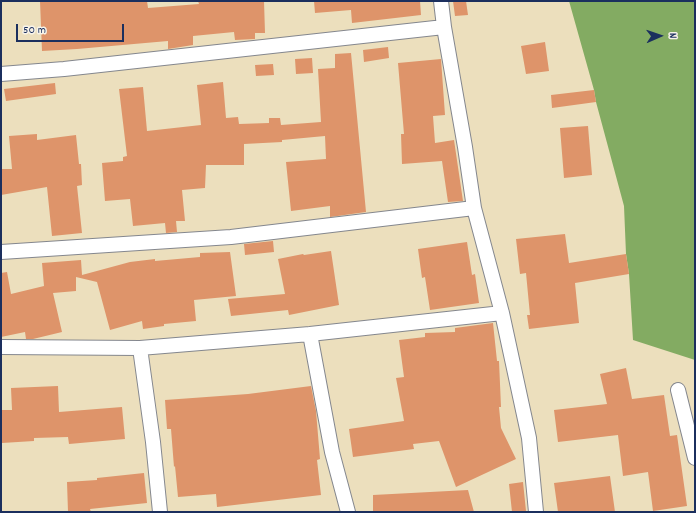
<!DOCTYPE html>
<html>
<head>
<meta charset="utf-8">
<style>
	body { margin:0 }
	#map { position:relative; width:696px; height:513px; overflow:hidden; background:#ecdfbd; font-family:Dekko,sans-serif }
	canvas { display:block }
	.frame { position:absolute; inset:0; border:2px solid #1b2f5e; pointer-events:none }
	.north { position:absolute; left:640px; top:16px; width:40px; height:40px; -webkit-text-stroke:3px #f7f3e8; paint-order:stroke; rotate:88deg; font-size:11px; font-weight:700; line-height:16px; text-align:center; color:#1b2f5e }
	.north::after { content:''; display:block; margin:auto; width:14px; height:18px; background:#1b2f5e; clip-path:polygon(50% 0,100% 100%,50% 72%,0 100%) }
	.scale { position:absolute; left:16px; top:24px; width:108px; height:18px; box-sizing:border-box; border:2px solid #1b2f5e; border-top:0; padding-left:5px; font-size:12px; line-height:14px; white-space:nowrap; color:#1b2f5e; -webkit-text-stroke:3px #f7f3e8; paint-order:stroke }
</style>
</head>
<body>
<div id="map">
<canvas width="696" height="513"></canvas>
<div class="frame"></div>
<div class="north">N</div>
<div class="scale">50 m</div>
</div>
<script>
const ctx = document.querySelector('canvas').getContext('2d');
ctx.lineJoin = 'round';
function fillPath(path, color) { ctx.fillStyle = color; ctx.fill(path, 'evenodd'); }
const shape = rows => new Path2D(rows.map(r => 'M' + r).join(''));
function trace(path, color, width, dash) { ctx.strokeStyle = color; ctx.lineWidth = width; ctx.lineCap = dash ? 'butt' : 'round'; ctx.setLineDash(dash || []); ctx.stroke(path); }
fillPath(shape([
	[569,1,695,1,695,360,633,340,629,274,626,254,624,206,596,102,594,90]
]), '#83ab62');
fillPath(shape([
	[40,1,147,1,148,8,199,4,198,1,264,1,265,33,255,33,255,39,235,40,234,32,193,36,193,45,168,49,168,41,77,49,42,51],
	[314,1,420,1,421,15,352,23,351,10,315,13],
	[453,1,466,1,468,15,455,16],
	[545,42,549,71,526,74,521,46],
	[388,47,389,58,364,62,363,50],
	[351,53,366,212,330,217,330,206,291,211,286,162,326,159,325,136,282,140,282,142,244,144,244,165,206,165,205,188,182,190,185,221,176,221,177,232,166,233,165,223,133,226,130,199,105,201,102,163,123,161,123,157,127,156,119,89,143,87,147,131,201,125,197,85,223,82,226,118,238,117,239,124,269,123,269,118,280,118,281,125,321,122,318,69,335,68,335,54],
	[312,58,313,73,296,74,295,59],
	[441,59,445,115,433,116,435,143,454,140,463,201,448,202,442,161,402,164,401,134,404,134,398,63],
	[273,64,274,75,256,76,255,65],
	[55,83,56,94,6,101,4,89],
	[594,90,596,102,552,108,551,95],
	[588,126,592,175,564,178,560,128],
	[37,134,37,140,76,135,79,164,81,164,82,185,77,186,82,233,52,236,47,187,1,195,1,169,12,169,9,136],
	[565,234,569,263,626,254,629,274,575,283,579,323,529,329,527,315,530,315,526,273,520,274,516,239],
	[273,241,274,252,245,255,244,244],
	[467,242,472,275,475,274,479,303,430,310,425,277,422,278,418,249],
	[331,251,339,305,289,315,288,310,231,316,228,299,285,294,278,259,303,254,304,255],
	[230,252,236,296,194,300,196,321,164,324,164,326,143,329,142,321,110,330,97,282,76,277,76,291,53,293,62,332,33,339,26,339,25,332,1,337,1,273,7,272,11,294,44,286,42,263,81,260,82,275,130,262,155,259,155,261,200,257,200,253],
	[493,323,497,361,499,361,501,407,499,407,501,428,516,459,456,487,439,441,413,444,414,449,353,457,349,429,404,421,396,378,404,377,399,340,425,337,425,333,455,332,455,328],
	[626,368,632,399,664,395,670,436,677,435,687,506,653,511,648,472,623,476,618,435,558,442,554,410,607,404,600,374],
	[58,386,59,412,122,407,125,439,69,444,68,437,34,438,34,441,2,443,2,410,12,410,11,388],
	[311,386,316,411,320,459,317,460,321,495,217,507,216,494,178,497,175,466,174,467,171,429,167,429,165,400,248,394],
	[144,473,147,503,90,509,91,512,68,512,67,482,97,480,97,478],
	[610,476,615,512,558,512,554,483],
	[523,482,526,511,512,512,509,484],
	[468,490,474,512,373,512,373,495]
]), '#de946a');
const minor = shape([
	[441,1,444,27,465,147,474,208,502,313,529,438,536,512],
	[1,74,64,69,444,27],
	[1,252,231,237,474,208],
	[310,334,332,452,348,512],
	[1,347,140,348,310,334,502,313],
	[140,348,153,442,160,512],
	[678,390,695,458]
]);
trace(minor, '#84878e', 16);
trace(minor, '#fff', 14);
</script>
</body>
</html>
